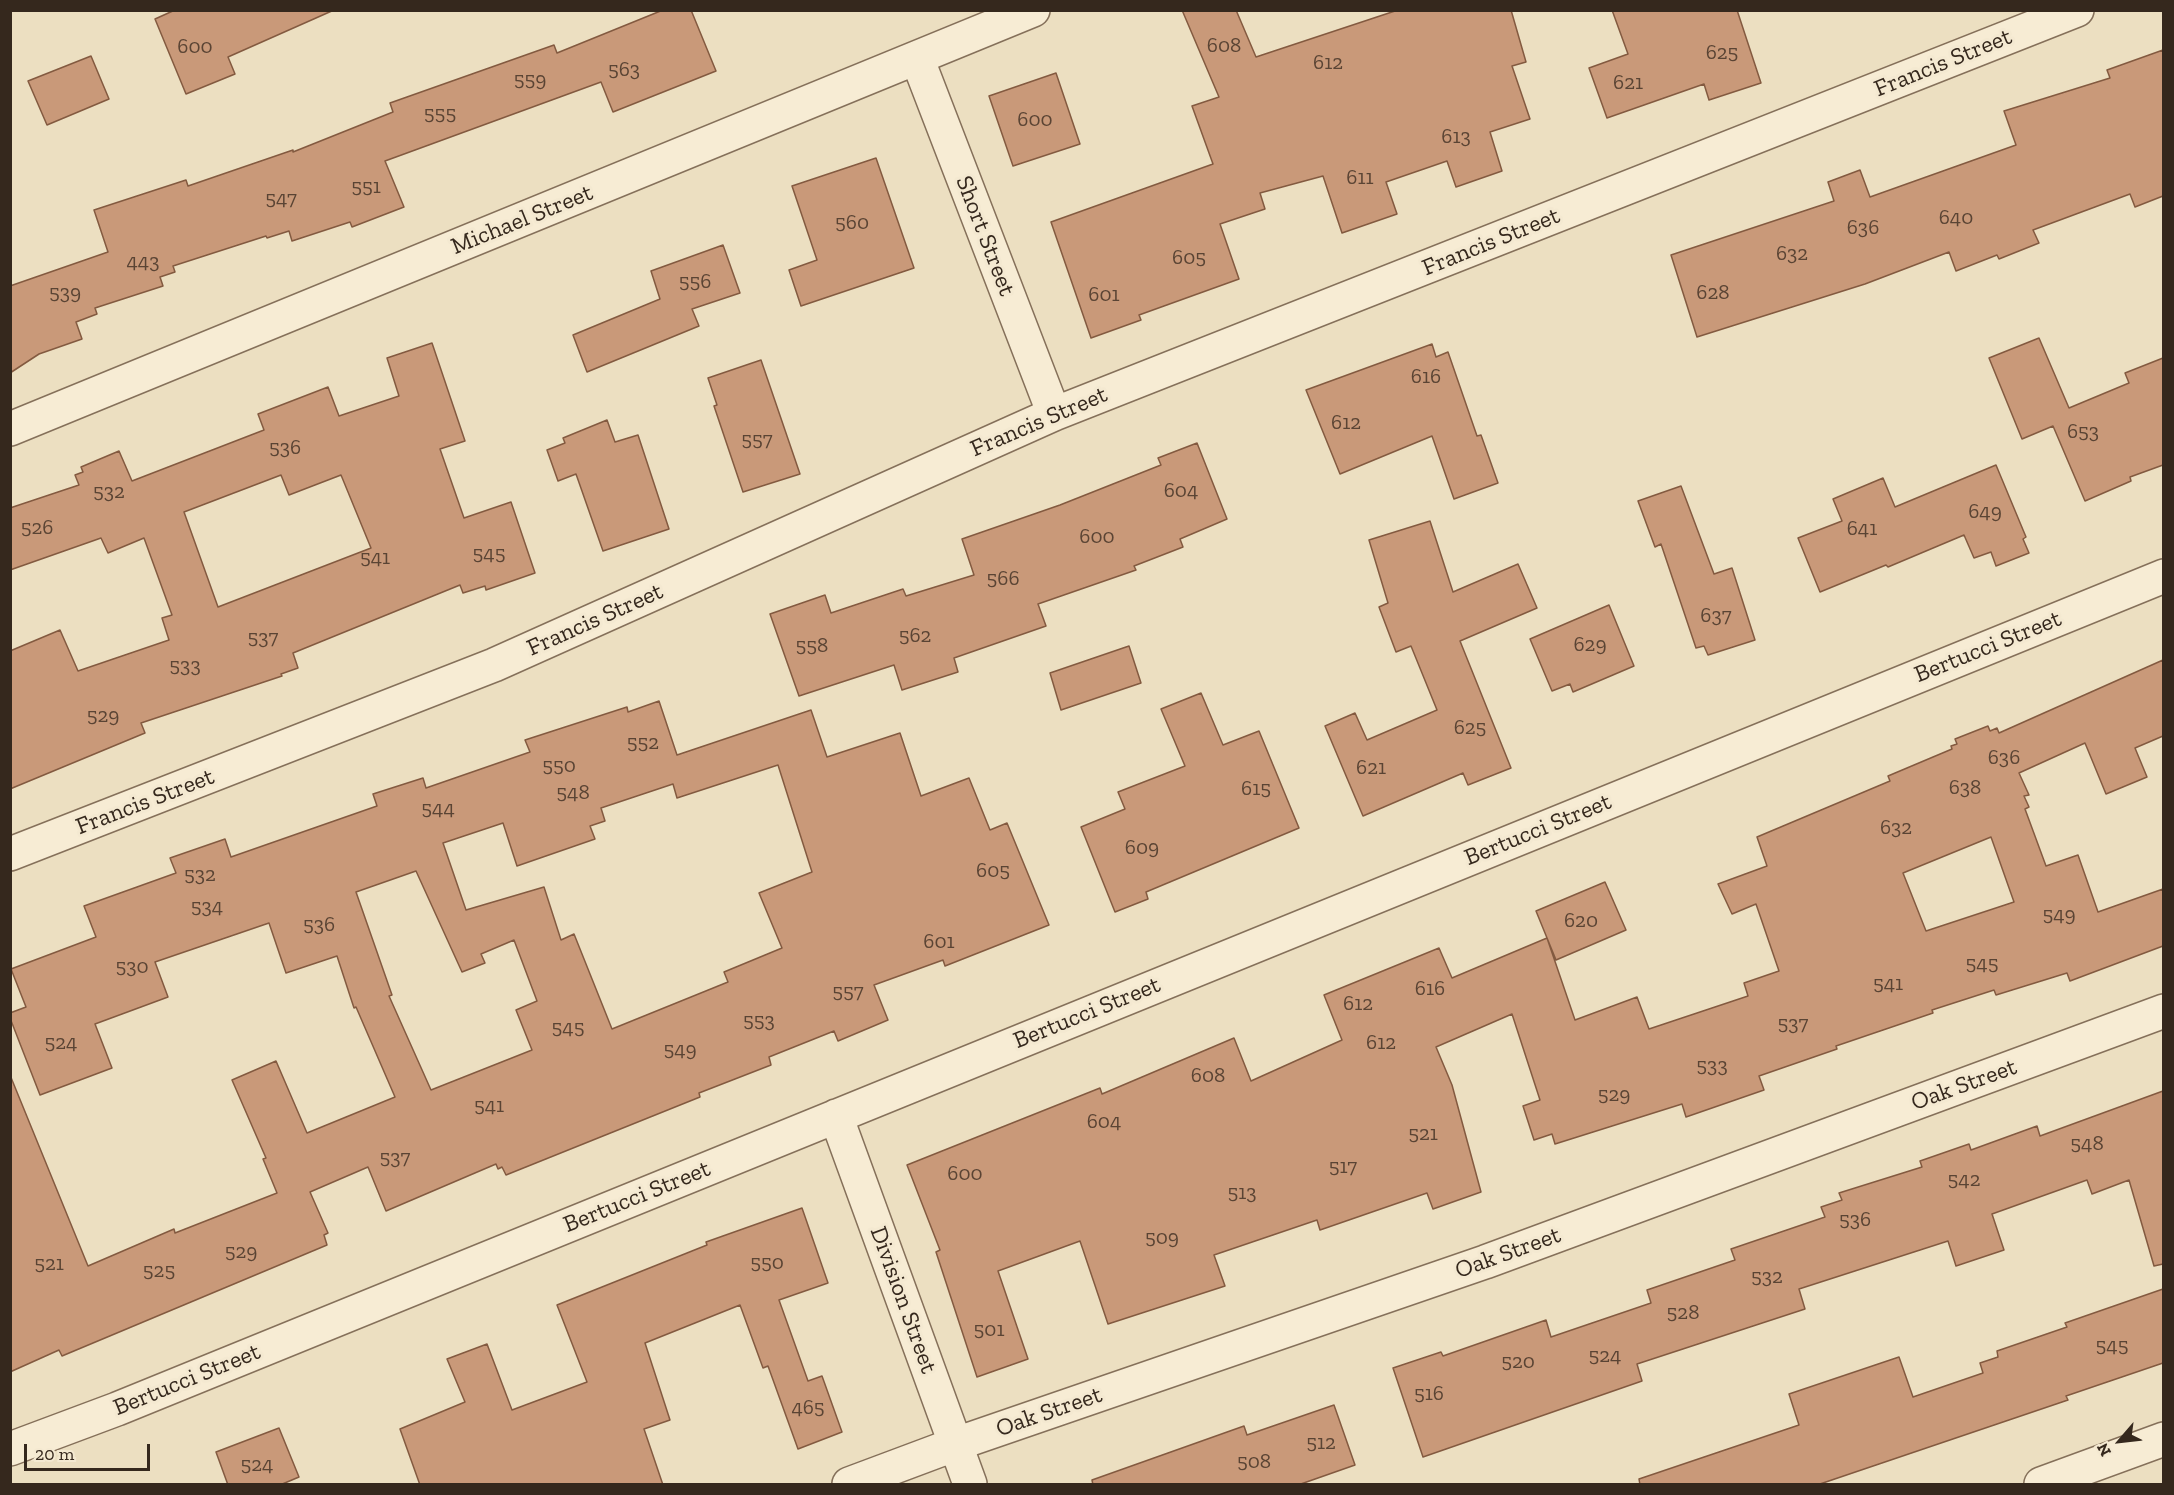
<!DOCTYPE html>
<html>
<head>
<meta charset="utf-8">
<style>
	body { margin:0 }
	#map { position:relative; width:2174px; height:1495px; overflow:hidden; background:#ecdfc1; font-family:"Zilla Slab",serif }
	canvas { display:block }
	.frame { position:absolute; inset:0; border:12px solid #35281d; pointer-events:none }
	.north { position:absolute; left:2090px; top:1411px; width:60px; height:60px; -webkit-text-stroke:4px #f4e9d1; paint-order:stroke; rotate:242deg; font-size:16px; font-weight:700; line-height:24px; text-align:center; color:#35281d }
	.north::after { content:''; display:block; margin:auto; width:21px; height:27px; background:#35281d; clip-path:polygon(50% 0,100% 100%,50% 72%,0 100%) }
	.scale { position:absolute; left:24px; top:1444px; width:126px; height:27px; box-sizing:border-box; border:3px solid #35281d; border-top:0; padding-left:8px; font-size:18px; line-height:21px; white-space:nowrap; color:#35281d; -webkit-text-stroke:4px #f4e9d1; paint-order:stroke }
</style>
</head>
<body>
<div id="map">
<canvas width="2174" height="1495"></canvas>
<div class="frame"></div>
<div class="north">N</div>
<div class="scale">20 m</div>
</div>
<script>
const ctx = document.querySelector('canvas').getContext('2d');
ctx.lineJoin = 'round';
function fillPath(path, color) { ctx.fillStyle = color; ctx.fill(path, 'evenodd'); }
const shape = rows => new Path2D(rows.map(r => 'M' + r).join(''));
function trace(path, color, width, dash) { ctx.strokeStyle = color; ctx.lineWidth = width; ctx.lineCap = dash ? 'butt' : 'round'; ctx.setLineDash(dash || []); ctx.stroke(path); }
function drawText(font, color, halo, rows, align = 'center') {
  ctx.font = font + ' "Zilla Slab",serif'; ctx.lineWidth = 6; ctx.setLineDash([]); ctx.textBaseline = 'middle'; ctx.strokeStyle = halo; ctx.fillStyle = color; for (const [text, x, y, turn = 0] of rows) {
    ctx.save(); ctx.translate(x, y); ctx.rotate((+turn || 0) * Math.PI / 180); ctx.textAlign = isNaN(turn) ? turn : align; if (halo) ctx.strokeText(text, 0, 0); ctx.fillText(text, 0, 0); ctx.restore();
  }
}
const building = shape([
	[175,10,334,10,228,57,235,74,186,94,155,19,175,10],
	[663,10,691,10,716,71,613,112,601,82,385,161,404,207,352,227,350,222,292,241,289,231,267,238,266,236,173,266,175,272,160,277,163,286,95,308,97,314,76,322,82,339,39,354,10,373,10,286,108,252,94,210,186,180,188,186,293,150,293,152,393,112,390,103,554,45,557,53,663,10],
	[1182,10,1236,10,1256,57,1398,10,1511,10,1526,62,1512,66,1530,119,1490,132,1502,171,1456,187,1447,161,1386,182,1397,214,1342,233,1323,176,1260,193,1265,209,1220,224,1239,279,1139,315,1141,320,1091,338,1051,222,1213,164,1192,106,1219,97,1182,10],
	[1612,10,1737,10,1761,83,1709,100,1704,84,1607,118,1589,68,1628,54,1612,10],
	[2163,50,2163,196,2135,207,2130,194,2033,230,2039,243,1999,259,1997,255,1956,271,1949,252,1865,284,1697,337,1671,255,1834,201,1828,182,1860,170,1870,197,2016,145,2004,111,2110,78,2107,70,2163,50],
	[91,56,109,99,47,125,28,81,91,56],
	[1056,73,1080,144,1013,166,989,96,1056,73],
	[876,158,914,268,801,306,789,270,817,260,792,186,876,158],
	[723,245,740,293,692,309,699,326,587,372,573,335,660,299,651,271,723,245],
	[2039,338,2069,408,2129,383,2125,373,2163,358,2163,465,2130,477,2131,481,2085,501,2053,426,2022,439,1989,358,2039,338],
	[432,343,465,441,440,449,464,518,511,502,535,573,486,590,485,586,463,593,460,585,293,653,298,668,281,674,282,676,141,723,145,733,10,789,10,651,60,630,78,671,169,640,162,618,172,615,144,538,108,553,101,538,10,570,10,508,79,485,75,475,83,472,81,467,119,451,132,481,264,430,258,414,328,387,339,416,399,396,387,358,432,343],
	[281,475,289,495,341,475,371,548,218,607,184,512,281,475],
	[1432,344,1436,357,1448,352,1477,436,1481,435,1498,483,1454,499,1432,436,1340,474,1306,390,1432,344],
	[761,360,800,474,743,492,714,406,717,405,708,378,761,360],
	[607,420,615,442,638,435,669,529,603,551,576,474,558,481,547,450,565,443,563,438,607,420],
	[1197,443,1227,519,1180,539,1183,547,1134,566,1136,570,1038,604,1046,626,954,658,958,672,902,690,894,665,799,696,770,614,825,595,831,613,903,589,906,596,974,575,962,539,1060,505,1161,465,1158,458,1197,443],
	[1996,465,2026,537,2023,539,2029,553,1996,566,1991,552,1974,558,1964,535,1888,567,1886,565,1820,592,1798,538,1842,521,1833,499,1883,478,1895,507,1996,465],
	[1681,486,1714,574,1732,568,1755,640,1708,655,1704,646,1696,648,1661,544,1655,547,1638,501,1681,486],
	[1430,521,1453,592,1518,564,1537,608,1460,641,1511,768,1468,785,1463,773,1363,816,1325,726,1355,713,1367,740,1437,710,1411,646,1396,652,1379,607,1388,603,1369,540,1430,521],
	[1609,605,1634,666,1573,692,1570,684,1552,691,1530,639,1609,605],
	[1129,646,1141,683,1061,710,1050,673,1129,646],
	[2163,660,2163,736,2135,748,2147,777,2106,794,2085,743,2019,773,2029,795,2024,796,2029,807,2025,809,2046,866,2078,855,2098,912,2163,889,2163,946,2070,981,2067,973,1996,995,1994,990,1932,1010,1933,1013,1836,1046,1837,1049,1759,1076,1764,1090,1686,1117,1682,1104,1555,1144,1552,1134,1534,1140,1523,1106,1540,1100,1512,1014,1436,1047,1452,1085,1481,1192,1433,1209,1427,1193,1320,1230,1317,1220,1214,1255,1225,1286,1108,1324,1080,1241,998,1271,1028,1359,977,1377,936,1252,940,1250,907,1165,1100,1088,1102,1094,1234,1038,1251,1081,1342,1040,1324,995,1439,948,1452,978,1547,938,1575,1020,1637,997,1649,1029,1748,996,1744,983,1779,971,1756,904,1732,914,1718,884,1767,866,1757,837,1890,781,1888,776,1952,749,1951,746,1957,744,1955,739,1988,726,1990,731,1997,728,1999,733,2163,660],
	[1991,837,2014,902,1926,931,1903,873,1991,837],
	[1201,693,1223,745,1259,731,1299,828,1146,892,1148,899,1115,912,1081,827,1125,809,1118,792,1185,766,1161,709,1201,693],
	[659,701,677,755,811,710,827,757,900,733,921,796,969,778,990,830,1007,823,1049,925,945,966,943,960,874,985,888,1020,838,1041,834,1031,769,1057,771,1065,699,1093,700,1097,506,1175,502,1167,498,1169,496,1164,386,1211,368,1167,310,1192,328,1233,324,1235,327,1245,62,1356,59,1350,10,1372,10,1075,88,1266,174,1229,175,1233,277,1193,263,1159,266,1158,232,1080,276,1061,307,1133,395,1097,356,1007,354,1008,337,956,286,973,269,923,155,962,168,997,95,1024,112,1068,40,1095,10,1018,10,1013,26,1007,11,969,96,937,84,906,176,873,170,858,225,839,231,857,377,806,373,794,423,778,426,788,530,752,525,740,627,707,628,712,659,701],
	[778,765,812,872,759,893,782,948,724,972,728,982,612,1029,574,934,561,940,544,887,466,910,443,843,503,823,517,866,595,839,590,826,605,821,601,808,673,784,677,798,778,765],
	[416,871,462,972,485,963,481,954,514,940,537,1001,516,1010,532,1050,431,1090,389,996,392,995,356,892,416,871],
	[1605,882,1626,930,1556,960,1536,911,1605,882],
	[2163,1091,2163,1264,2154,1266,2129,1180,2092,1194,2087,1180,1992,1214,2004,1250,1956,1266,1948,1241,1799,1289,1805,1309,1637,1364,1642,1381,1423,1457,1393,1368,1441,1352,1443,1356,1546,1320,1551,1337,1651,1303,1647,1290,1735,1260,1731,1249,1825,1217,1821,1207,1842,1200,1839,1193,1922,1167,1920,1161,1969,1144,1971,1150,2037,1126,2040,1136,2163,1091],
	[802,1208,828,1283,779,1300,808,1381,822,1376,842,1432,798,1449,768,1366,763,1368,740,1305,645,1343,670,1420,644,1429,663,1485,420,1485,400,1429,465,1402,447,1359,487,1344,512,1410,587,1382,557,1305,707,1245,706,1242,802,1208],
	[2163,1289,2163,1363,2066,1396,2068,1400,1817,1485,1640,1485,1639,1479,1799,1425,1789,1394,1899,1357,1913,1397,1983,1373,1980,1363,1998,1357,1997,1351,2067,1327,2065,1323,2163,1289],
	[1334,1405,1355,1465,1298,1485,1093,1485,1092,1480,1244,1426,1247,1435,1334,1405],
	[279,1428,299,1477,280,1485,228,1485,216,1452,279,1428]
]);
fillPath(building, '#c99979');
trace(building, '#835a40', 1.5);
const minor = shape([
	[917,58,1054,414],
	[10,429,1033,10],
	[10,854,494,665,1054,414,2077,10],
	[836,1116,970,1484],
	[10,1449,117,1409,2164,576],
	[849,1484,956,1444,1485,1262,2164,1011],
	[2041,1484,2164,1439]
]);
trace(minor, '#85705a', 36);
trace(minor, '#f7ecd4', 33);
drawText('21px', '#5a4434', null, [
	["608",1224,46],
	["600",195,47],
	["625",1722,53],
	["612",1328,63],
	["563",624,70],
	["559",530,80],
	["621",1628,83],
	["555",440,114],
	["600",1035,120],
	["613",1456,137],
	["611",1360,178],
	["551",366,187],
	["547",281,199],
	["640",1956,218],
	["560",852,223],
	["636",1863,228],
	["632",1792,254],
	["605",1189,258],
	["443",143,262],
	["556",695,282],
	["539",65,293],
	["628",1713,293],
	["601",1104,295],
	["616",1426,377],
	["612",1346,423],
	["653",2083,432],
	["557",757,440],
	["536",285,448],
	["604",1181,491],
	["532",109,492],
	["649",1985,512],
	["526",37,528],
	["641",1862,529],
	["600",1097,537],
	["545",489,554],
	["541",375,558],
	["566",1003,579],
	["637",1716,616],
	["562",915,636],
	["537",263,638],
	["629",1590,645],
	["558",812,646],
	["533",185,666],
	["529",103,716],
	["625",1470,728],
	["552",643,743],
	["636",2004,758],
	["550",559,766],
	["621",1371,768],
	["638",1965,788],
	["615",1256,789],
	["548",573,793],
	["544",438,809],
	["632",1896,828],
	["609",1142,848],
	["605",993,871],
	["532",200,875],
	["534",207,907],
	["549",2059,915],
	["620",1581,921],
	["536",319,925],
	["601",939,942],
	["545",1982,964],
	["530",132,967],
	["541",1888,984],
	["616",1430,989],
	["557",848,992],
	["612",1358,1004],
	["553",759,1021],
	["537",1793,1024],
	["545",568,1028],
	["524",61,1043],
	["612",1381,1043],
	["549",680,1050],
	["533",1712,1066],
	["608",1208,1076],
	["529",1614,1095],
	["541",489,1106],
	["604",1104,1122],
	["521",1423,1134],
	["548",2087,1144],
	["537",395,1158],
	["517",1343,1167],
	["600",965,1174],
	["542",1964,1180],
	["513",1242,1193],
	["536",1855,1220],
	["509",1162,1238],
	["529",241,1252],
	["550",767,1263],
	["521",49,1264],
	["525",159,1271],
	["532",1767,1277],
	["528",1683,1313],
	["501",989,1330],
	["545",2112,1346],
	["524",1605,1356],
	["520",1518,1362],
	["516",1429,1394],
	["465",808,1408],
	["512",1321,1443],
	["508",1254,1462],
	["524",257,1465]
]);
drawText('24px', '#35281d', '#f4e9d1', [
	["Francis Street",1943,63,-22],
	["Michael Street",522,220,-22],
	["Short Street",985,236,69],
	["Francis Street",1491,242,-22],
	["Francis Street",1039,422,-23],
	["Francis Street",595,620,-24],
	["Bertucci Street",1988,647,-22],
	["Francis Street",145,802,-21],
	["Bertucci Street",1538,830,-22],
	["Bertucci Street",1087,1013,-22],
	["Oak Street",1964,1085,-20],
	["Bertucci Street",637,1197,-22],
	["Oak Street",1508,1253,-20],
	["Division Street",903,1300,70],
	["Bertucci Street",187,1380,-22],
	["Oak Street",1049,1412,-19]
]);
</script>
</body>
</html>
